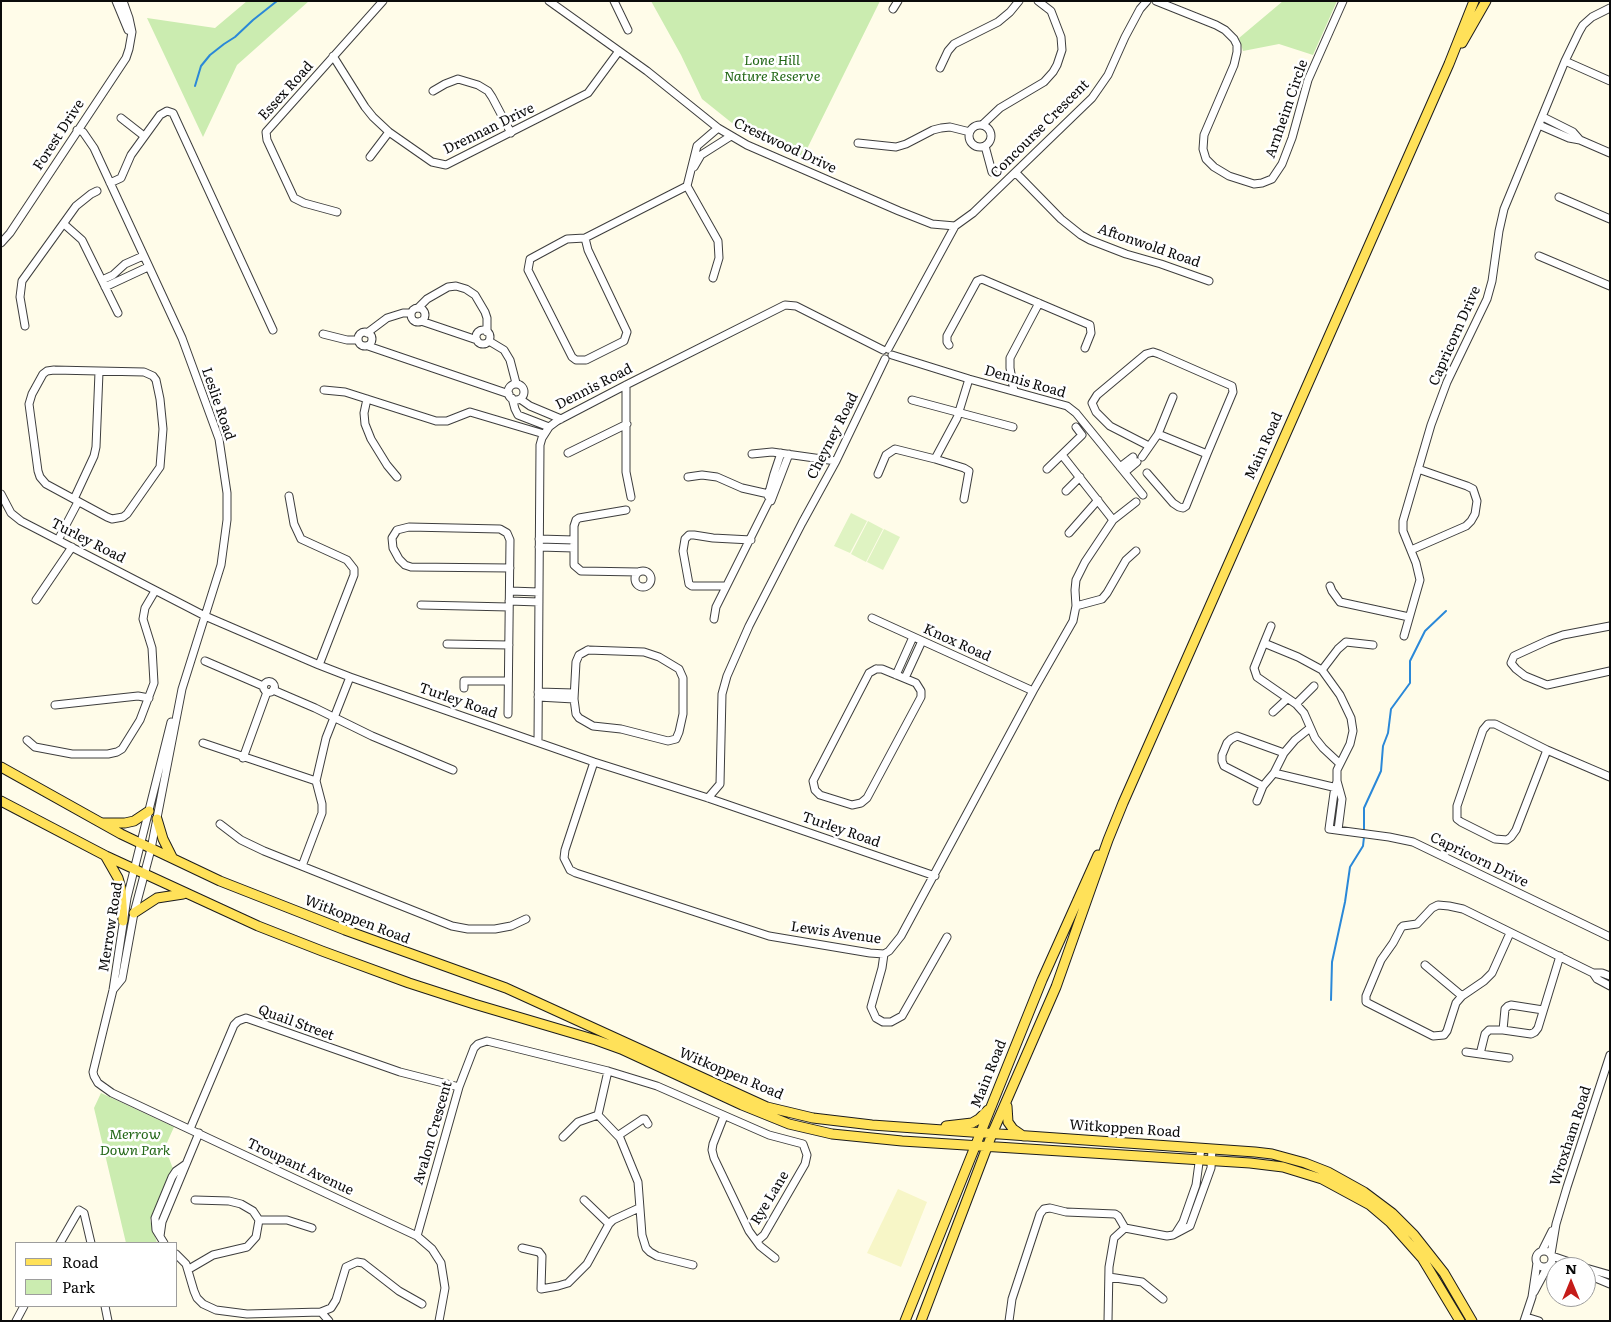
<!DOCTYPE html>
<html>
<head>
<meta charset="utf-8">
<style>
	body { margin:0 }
	#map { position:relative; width:1611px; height:1322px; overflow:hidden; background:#fffce9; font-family:Literata,serif }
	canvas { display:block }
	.frame { position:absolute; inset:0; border:2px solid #0b0b0b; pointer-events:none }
	.legend { position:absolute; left:15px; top:1242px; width:162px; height:65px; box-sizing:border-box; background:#fff; border:1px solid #9d9d9d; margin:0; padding:6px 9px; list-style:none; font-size:15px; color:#0b0b0b }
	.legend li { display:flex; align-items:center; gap:10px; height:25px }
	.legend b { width:25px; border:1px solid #9d9d9d }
	.north { position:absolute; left:1546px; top:1257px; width:50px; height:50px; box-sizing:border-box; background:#fff; border:1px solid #9d9d9d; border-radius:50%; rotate:0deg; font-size:14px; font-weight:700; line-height:20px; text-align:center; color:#0b0b0b }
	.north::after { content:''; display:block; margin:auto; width:18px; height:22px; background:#c51c19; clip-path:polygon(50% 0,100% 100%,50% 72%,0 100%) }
</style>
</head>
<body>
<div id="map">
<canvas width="1611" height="1322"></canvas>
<div class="frame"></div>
<ul class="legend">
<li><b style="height:6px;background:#ffe159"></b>Road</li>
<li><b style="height:14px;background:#cbecb0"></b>Park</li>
</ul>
<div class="north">N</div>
</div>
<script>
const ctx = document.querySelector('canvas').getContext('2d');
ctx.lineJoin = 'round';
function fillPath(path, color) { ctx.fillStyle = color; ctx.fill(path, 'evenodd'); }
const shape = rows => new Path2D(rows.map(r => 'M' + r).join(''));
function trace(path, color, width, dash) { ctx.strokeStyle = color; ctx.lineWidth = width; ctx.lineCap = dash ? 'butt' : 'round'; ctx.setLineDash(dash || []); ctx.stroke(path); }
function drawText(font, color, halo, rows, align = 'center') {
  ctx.font = font + ' Literata,serif'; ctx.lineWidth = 5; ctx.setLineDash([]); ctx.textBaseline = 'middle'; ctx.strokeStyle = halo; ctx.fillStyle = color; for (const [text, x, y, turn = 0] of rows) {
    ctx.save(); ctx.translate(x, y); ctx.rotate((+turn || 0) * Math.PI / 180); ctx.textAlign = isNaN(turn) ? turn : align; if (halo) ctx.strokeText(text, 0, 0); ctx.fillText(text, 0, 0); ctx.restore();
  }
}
fillPath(shape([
	[898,1189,927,1202,901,1267,867,1253]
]), '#f7f6c7');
fillPath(shape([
	[247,1,309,1,237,65,203,137,147,18,215,28],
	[651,1,880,1,803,157,737,127,702,99,681,55],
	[1283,1,1337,1,1313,55,1279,44,1243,51,1239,38],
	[101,1093,174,1127,165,1147,173,1169,150,1220,157,1243,126,1243,94,1108]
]), '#cbecb0');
fillPath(shape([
	[851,513,867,521,850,553,834,546],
	[868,521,883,529,866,562,851,554],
	[884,529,900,537,883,570,867,562]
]), '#dff3c2');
trace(shape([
	[195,86,201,66,210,55,224,44,235,37,253,20,277,1],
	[1364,832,1364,808,1381,771,1383,746,1388,733,1391,709,1410,683,1410,661,1425,631,1446,611],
	[1331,1000,1332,962,1345,902,1350,867,1363,846,1364,837]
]), '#2a88d8', 2);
const minor = shape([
	[116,1,128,30],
	[549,1,647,71,718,128,747,145,899,211,932,224,955,226],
	[614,1,628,30],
	[1156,1,1216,25,1225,30,1234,39,1237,45,1237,52,1234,65,1204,135,1203,149,1206,159,1214,167,1229,176,1254,184,1262,183,1272,179,1282,164,1292,138,1308,80,1343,1],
	[893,9,898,1],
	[333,56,365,107,373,117,389,132,432,162,446,165,588,93,619,51],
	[1565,61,1610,81],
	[940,68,948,51,954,44,998,22,1010,12,1019,1],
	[433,91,445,84,458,79,478,85,488,91,492,97,511,133],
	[1543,117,1573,132,1580,140],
	[121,118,144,136],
	[982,125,1000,108,1044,82,1053,72,1057,65,1062,50,1061,37,1051,11,1038,1],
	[1539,125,1569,138,1580,140,1610,153],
	'969 136a11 11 0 1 1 22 0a11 11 0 1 1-22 0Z',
	[77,130,83,132,94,148,182,338,219,439,227,493,227,520,221,565,182,689,151,849,134,913,122,979,113,990],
	[858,143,896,147,906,144,933,130,941,128,950,127,970,132],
	[985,146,992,172],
	[370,157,389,132],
	[694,167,701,155,731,136],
	[1016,173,1061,219,1081,235,1090,240,1126,254,1161,264,1209,281],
	[110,183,121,178,131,155,160,115,167,111,173,113,273,330],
	[687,186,697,146,718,128],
	[1559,197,1610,219],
	[337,212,304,203,294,198,267,140,266,132,383,1],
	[64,224,82,240,118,313],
	[585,238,588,250,627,332,624,341,586,360,576,360,572,357,528,270,530,259,567,239,585,238,687,186,718,241,719,258,713,278],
	[1,243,10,233,126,58,129,49,132,32,129,18,123,1],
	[1539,256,1610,286],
	[102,280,113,275,125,264,143,256],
	[105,287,148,267],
	[418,308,427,299,448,287,456,286,466,289,475,295,485,312,487,318,487,332],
	'411 315a7 7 0 1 1 14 0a7 7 0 1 1-14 0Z',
	[421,321,477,340],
	[25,326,20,297,22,281,76,206,91,194,97,191],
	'476 337a7 7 0 1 1 14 0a7 7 0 1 1-14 0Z',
	'358 339a7 7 0 1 1 14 0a7 7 0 1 1-14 0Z',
	[367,333,387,318,403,313,411,313],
	[323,334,347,340,358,340],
	[489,341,504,350,510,360,516,383],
	[949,345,947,342,947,336,977,281,982,279,1090,325,1091,333,1085,348],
	[368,346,509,394],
	[888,349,955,226,973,213,1092,98,1108,75,1125,37,1140,9,1147,1],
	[892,355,969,379,1067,406,1076,413,1143,495],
	[54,370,144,372,153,376,156,380,160,399,163,429,160,467,127,514,123,517,112,519,107,517,46,484,40,477,38,471,29,404,32,394,43,374,47,371,54,370],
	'508 392a8 8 0 1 1 16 0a8 8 0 1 1-16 0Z',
	[626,385,626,472,631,497],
	[324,390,345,392,436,421,447,421,470,412,544,434],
	[1014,391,1010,368,1010,358,1039,303],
	[512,398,515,409,518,415,549,427],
	[367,399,364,413,365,424,371,439,387,465,397,477],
	[520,399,530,406,561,419],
	[912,400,1013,427],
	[1149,446,1110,426,1096,412,1092,403,1097,395,1146,354,1153,352,1159,354,1232,386,1233,392,1207,454,1158,434],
	[568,453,627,424],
	[752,454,772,452,836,461],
	[1142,457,1158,434,1173,397],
	[935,459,964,468,969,471,964,499],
	[1120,467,1133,457],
	[1047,469,1082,435,1076,427],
	[1125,472,1137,462],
	[1147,473,1173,503,1179,507,1183,508,1186,506,1207,454],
	[878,474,886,455,895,449,935,459,957,418,969,379],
	[688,477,702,475,717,477,742,488,773,495],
	[1066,491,1080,477],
	[1,494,11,513,21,521,205,616,319,665,350,677,594,762,708,798,935,876],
	[289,496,294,524,301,539,347,560,354,569,354,575,319,665],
	[768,496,774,474,781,453],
	[74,499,94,456,96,447,99,372],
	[626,510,579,518,576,520,574,526,574,565,581,571,638,572],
	[1113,520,1136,502],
	[1069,533,1098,500],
	[539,539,574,540],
	[58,540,78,502],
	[539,547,574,548],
	[1411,550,1466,526,1471,521,1475,514,1477,501,1473,489,1467,486,1418,469],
	'635 579a8 8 0 1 1 16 0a8 8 0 1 1-16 0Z',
	[726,586,692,586,689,584,683,551,685,539,689,535,694,535,713,538,751,540],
	[1330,586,1332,591,1340,602,1409,617],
	[510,591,539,592],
	[36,600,72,547],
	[509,601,539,602],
	[421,605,509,607],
	[1076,606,1102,599,1107,593,1126,560,1136,551],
	[872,618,1033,691],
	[714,619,716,607,769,501,771,501,789,454],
	[1271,626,1264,643,1298,657,1322,670],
	[1610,626,1563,635,1549,640,1514,656,1511,663,1516,669,1525,676,1547,685,1610,671],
	[1404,636,1420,580,1416,563,1403,531,1403,521,1431,425,1447,382,1487,299,1492,281,1499,231,1504,209,1565,61,1579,32,1583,25,1592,17,1610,8],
	[1264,643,1254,668,1257,677,1296,704,1314,686],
	[447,644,509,645],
	[588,650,644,652,659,657,679,669,683,678,683,714,679,732,676,739,668,741,621,729,593,726,579,718,576,714,574,699,576,662,579,655,588,650],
	[205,661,263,686],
	[876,669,882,669,916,683,921,691,921,697,867,798,861,803,852,805,820,795,815,790,813,781,869,673,876,669],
	[896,675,913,637],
	[905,678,922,641],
	'263.5 687a5.5 5.5 0 1 1 11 0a5.5 5.5 0 1 1-11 0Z',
	[464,688,464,681,508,681],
	[273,690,315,708,372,736,453,770],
	[538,692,574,693],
	[538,697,574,699],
	[1296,704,1304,713,1315,738,1323,748,1339,763],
	[55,705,138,696,149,698],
	[1273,712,1287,699],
	[508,714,510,540,507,533,500,529,409,527,397,530,392,538,393,548,399,559,405,565,411,567,510,568],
	[171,722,127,898,113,990,93,1072,94,1076,98,1083,112,1093,417,1236,432,1249,441,1263,445,1288,439,1321],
	[27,740,35,747,72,754,108,754,117,752,122,749,140,720,154,683,152,648,143,619,145,608,155,591],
	[538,742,540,445,542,438,549,427,557,421,626,385,785,305,796,306,883,350],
	[203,743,316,781,326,738,350,677],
	[1547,750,1516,830,1511,837,1507,840,1495,839,1461,822,1457,819,1457,806,1483,730,1488,724,1495,724,1547,750,1610,777],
	[243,758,267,692],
	[594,762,565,850,564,858,570,870,576,873,769,936,870,953,884,954,889,951,901,936,1033,691,1073,621,1076,606,1075,590,1076,580,1085,562,1113,520,1062,455],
	[1274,773,1337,788],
	[1337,781,1334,793,1329,829,1389,837,1413,842,1610,937],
	[1263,786,1274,773,1284,753],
	[708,798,720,784,722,694,727,676,749,626,802,523,836,461,885,359],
	[1257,801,1263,786,1224,766,1222,761,1222,755,1227,743,1231,739,1237,736,1284,753,1295,740,1310,728],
	[220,824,241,840,264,851,452,926,468,929,495,929,511,926,526,919],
	[1338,830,1342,799,1337,781,1337,770,1350,744,1353,731,1351,718,1340,695,1322,670,1338,649,1346,642,1373,645],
	[302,866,322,813,322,804,316,781],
	[1510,933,1492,973,1484,981,1462,996,1456,1003,1447,1031,1444,1035,1433,1036,1366,1002,1366,996,1381,960,1393,943,1401,928,1403,926,1417,924,1432,908,1438,905,1449,906,1463,909,1593,973,1602,973,1610,976],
	[884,954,882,968,871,1007,876,1018,883,1022,891,1022,902,1016,947,937],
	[1425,965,1462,996],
	[1593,973,1597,979,1610,986],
	[1503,1030,1505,1009,1508,1006,1511,1005,1543,1010],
	[1466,1052,1509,1058],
	[1480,1054,1485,1034,1489,1030,1503,1030,1531,1034,1535,1032,1538,1028,1560,956],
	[598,1115,620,1138,638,1182,642,1235,646,1248,650,1252,657,1256,693,1265],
	[598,1115,608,1071],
	[724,1116,713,1144,712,1150,714,1158,749,1231,760,1246,775,1258],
	[190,1129,234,1025,238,1021,246,1018,400,1072,459,1087],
	[619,1135,643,1119,645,1119,648,1124],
	[563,1137,578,1122,598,1115],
	[584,1200,609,1224],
	[259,1220,287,1220,312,1228],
	[1176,1233,1183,1222,1196,1185,1201,1148],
	[160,1236,162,1222,199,1133],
	[417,1236,459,1087,474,1048,478,1044,487,1041,608,1071,657,1086,769,1135,803,1144,807,1155,805,1164,764,1235,757,1241],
	[60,1243,79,1210,84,1213,91,1243],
	[164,1243,156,1230,155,1218,172,1177,176,1171,186,1164],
	[522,1248,539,1252,542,1256,541,1289,558,1286,568,1283,587,1264,609,1224,613,1220,639,1208],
	'1536 1259a8 8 0 1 1 16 0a8 8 0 1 1-16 0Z',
	[1542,1251,1552,1231],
	[176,1254,186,1264,194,1291,197,1298,203,1304,216,1310,247,1314,321,1312,331,1308,336,1300,346,1267,357,1262,363,1263,399,1291,422,1304],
	[1551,1254,1556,1224,1567,1187,1610,1055],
	[1552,1256,1584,1267],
	[1550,1265,1560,1267],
	[1586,1268,1610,1275],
	[189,1269,213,1255,247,1247,256,1237,259,1220,253,1211,241,1204,229,1201,195,1200],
	[1586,1274,1610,1284],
	[1109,1277,1142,1282,1163,1299],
	[1534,1292,1548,1266],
	[105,1306,108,1321],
	[321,1312,329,1321],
	[1526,1317,1539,1321],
	[16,1321,24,1306],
	[1009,1321,1012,1299,1040,1214,1044,1209,1050,1208,1066,1212,1115,1214,1118,1216,1125,1228],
	[1108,1321,1109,1267,1114,1238,1125,1228,1167,1236,1173,1235,1190,1226,1211,1168,1212,1149],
	[1524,1321,1532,1297,1537,1263]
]);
const major = shape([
	[1462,43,1486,1],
	[1,767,121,834,220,881,345,930,506,988,767,1107,813,1118,872,1125,1255,1152,1272,1154,1305,1163,1328,1172,1364,1192,1392,1213,1414,1235,1444,1273,1472,1321],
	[1,801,106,856,258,926,322,951,409,983,474,1004,596,1040,621,1049,742,1105,789,1124,832,1134,902,1141,1250,1163,1283,1167,1322,1179,1370,1205,1390,1222,1422,1258,1460,1321],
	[157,819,163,839,172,857],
	[103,823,125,823,134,821,149,811],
	[106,857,118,878,121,888,123,921],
	[134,913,157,898,183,894],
	[1007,1106,1008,1122,1013,1129,1023,1136],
	[946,1126,972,1123,979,1119,988,1110],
	[905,1321,1042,980,1098,855],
	[921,1321,992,1134,1056,987,1108,840,1123,803,1449,64,1474,1]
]);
trace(minor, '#3e3e3e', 9);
trace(major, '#1c1c1c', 11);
trace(minor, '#fff', 7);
trace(major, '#ffe159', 9);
drawText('italic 14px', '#236717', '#fff', [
	["Lone Hill",772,61],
	["Nature Reserve",772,77],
	["Merrow",135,1135],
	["Down Park",135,1151]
]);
drawText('14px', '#0b0b0b', '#fff', [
	["Essex Road",286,91,-48],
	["Arnheim Circle",1287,109,-71],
	["Drennan Drive",489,129,-26],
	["Concourse Crescent",1040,129,-45],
	["Forest Drive",59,135,-57],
	["Crestwood Drive",785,146,25],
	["Aftonwold Road",1149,246,19],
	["Capricorn Drive",1455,336,-66],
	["Dennis Road",1025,382,16],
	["Dennis Road",594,387,-27],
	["Leslie Road",218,404,71],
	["Cheyney Road",833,436,-63],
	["Main Road",1264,446,-66],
	["Turley Road",88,541,27],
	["Knox Road",957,643,24],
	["Turley Road",458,701,19],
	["Turley Road",841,830,19],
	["Capricorn Drive",1479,860,26],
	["Witkoppen Road",357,920,21],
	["Merrow Road",111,927,-81],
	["Lewis Avenue",836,933,8],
	["Quail Street",296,1023,20],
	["Witkoppen Road",731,1074,23],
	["Main Road",989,1074,-68],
	["Witkoppen Road",1125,1129,4],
	["Avalon Crescent",433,1133,-74],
	["Wroxham Road",1571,1136,-72],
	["Troupant Avenue",300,1167,25],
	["Rye Lane",770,1198,-59]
]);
</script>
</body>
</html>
